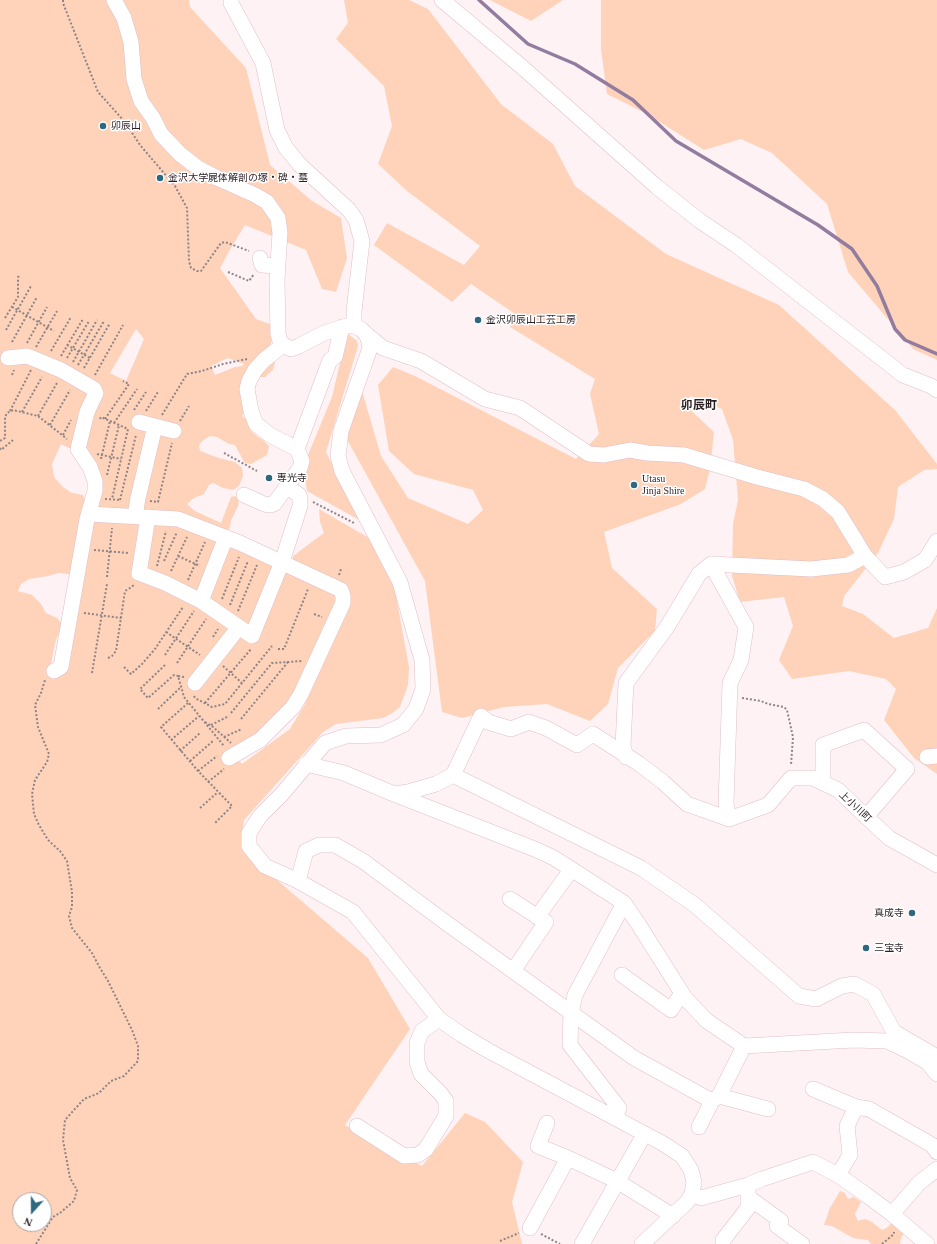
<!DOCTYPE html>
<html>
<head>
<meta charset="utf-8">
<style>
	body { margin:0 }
	#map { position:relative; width:937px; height:1244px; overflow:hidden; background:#fff2f5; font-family:"Times New Roman",serif }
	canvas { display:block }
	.north { position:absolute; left:12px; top:1192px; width:40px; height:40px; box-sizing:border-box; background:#fff; border:1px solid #aaa5a7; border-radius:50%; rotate:201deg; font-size:11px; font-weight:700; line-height:16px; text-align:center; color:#2a1f22 }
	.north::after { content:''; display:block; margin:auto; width:14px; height:18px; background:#2e6780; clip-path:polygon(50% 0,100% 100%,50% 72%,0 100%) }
</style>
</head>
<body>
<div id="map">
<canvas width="937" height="1244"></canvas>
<div class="north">N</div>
</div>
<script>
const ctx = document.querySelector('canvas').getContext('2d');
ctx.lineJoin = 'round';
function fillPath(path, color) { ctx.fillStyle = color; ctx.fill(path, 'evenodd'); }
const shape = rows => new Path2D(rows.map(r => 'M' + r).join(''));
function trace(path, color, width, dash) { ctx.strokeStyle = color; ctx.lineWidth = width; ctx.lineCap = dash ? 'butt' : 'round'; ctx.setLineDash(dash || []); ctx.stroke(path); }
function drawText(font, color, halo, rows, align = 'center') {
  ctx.font = font + ' "Times New Roman","Noto Sans JP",serif'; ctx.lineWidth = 3; ctx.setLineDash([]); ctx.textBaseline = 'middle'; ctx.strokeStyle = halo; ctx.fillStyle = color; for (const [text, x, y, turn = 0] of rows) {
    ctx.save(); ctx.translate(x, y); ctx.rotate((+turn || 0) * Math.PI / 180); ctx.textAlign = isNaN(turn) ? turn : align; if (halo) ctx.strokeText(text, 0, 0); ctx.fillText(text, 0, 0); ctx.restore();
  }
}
fillPath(shape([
	[0,0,189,0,190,7,246,68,270,165,312,201,341,218,347,258,336,292,322,289,306,250,245,225,231,248,220,268,256,319,275,326,269,351,274,356,275,363,273,370,265,377,256,377,246,408,242,416,246,419,251,431,258,437,263,440,269,446,267,455,251,464,246,463,244,462,235,445,229,444,217,437,210,436,202,441,199,446,200,451,219,458,235,462,242,468,243,476,239,486,233,490,223,488,213,483,209,485,204,494,194,498,187,504,195,511,221,523,231,497,235,496,239,500,238,506,231,521,228,535,293,562,293,556,324,533,320,522,319,509,369,538,384,564,394,585,409,667,408,685,400,707,391,714,383,718,336,724,323,732,244,820,241,849,368,958,410,1029,345,1125,422,1166,465,1113,485,1122,523,1162,512,1202,522,1244,0,1244],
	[136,329,144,339,126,381,110,373],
	[228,358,244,364,242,366,235,367,215,375,211,366],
	[61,444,79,453,96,481,87,508,83,495,72,493,63,487,54,477,52,464],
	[59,573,68,574,79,578,57,666,50,669,55,643,62,624,57,618,46,613,41,604,32,595,18,591,21,584,29,579,48,576],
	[344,589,350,591,347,607,320,664,305,704,290,729,242,764,228,749,258,738,301,688],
	[20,1200,44,1200,44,1224,20,1224],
	[344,0,409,0,428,9,501,104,553,144,575,186,666,254,779,305,895,410,937,464,937,469,924,470,898,487,894,519,878,553,844,596,842,606,863,614,894,638,928,628,937,608,937,774,914,758,884,720,896,689,886,679,849,671,792,679,779,660,793,626,784,597,740,602,732,576,733,524,738,500,733,440,722,409,691,396,683,403,714,432,710,469,705,489,681,504,604,532,612,568,657,609,655,631,618,668,608,704,590,721,547,704,504,707,462,718,442,712,425,581,344,434,362,391,381,456,408,498,468,524,483,510,473,490,414,474,389,451,378,385,393,367,415,376,576,459,599,434,590,394,595,379,510,327,515,314,471,284,452,302,374,245,387,223,464,265,480,246,407,191,378,164,392,126,384,86,336,39,348,23],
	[490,0,563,0,531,21],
	[601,0,937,0,937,360,913,349,848,272,827,204,772,153,741,139,704,150,647,114,607,94,601,49],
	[347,333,357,341,358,346,326,452,361,521,307,491,303,467,332,397],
	[840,1191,845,1193,848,1199,854,1197,861,1202,855,1214,858,1221,865,1219,872,1222,882,1230,888,1227,893,1221,905,1232,901,1238,900,1244,871,1244,868,1240,853,1238,832,1226,824,1225,830,1208]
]), '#fed3b9');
trace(shape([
	[479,0,528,44,575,64,633,100,676,141,818,225,852,249,877,286,895,329,905,340,937,354]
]), '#927c9f', 3.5);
const minor = shape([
	[114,0,124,18,131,42,134,79,141,101,153,118,161,134,180,154,198,168,217,178,255,195,267,202,278,218,280,233,277,280,278,334,280,341,285,346,291,349,299,346,324,333,346,326,354,326,361,329,366,334,369,341,370,348,341,431,338,456,342,471,400,582,422,660,423,689,416,709,403,725,381,735,346,736,325,743,282,794,260,816,249,833,249,846,265,866,298,881,353,912,439,1019,462,1035,489,1051,662,1143,682,1156,691,1170,694,1182,692,1194,687,1202,642,1244],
	[231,0,231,3,263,63,277,130,286,148,300,165,349,210,356,220,362,241,354,311,354,326],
	[442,0,522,67,657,187,700,221,736,245,903,375,931,386,937,390],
	[260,258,262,265,278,266],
	[366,334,383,348,421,361,485,399,520,408,589,454,604,455,630,450,647,453,684,455,757,477,804,489,823,499,838,512,865,556,885,577,904,572,925,560,937,541],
	[283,345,264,360,255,370,249,381,247,389,251,411,256,424,270,435,297,449],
	[8,358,27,356,37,360,61,370,94,389,96,393,87,412,78,449,90,467,95,481,95,491,87,519,61,667,54,671],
	[139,422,174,431],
	[244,495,264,504,270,505,274,504,300,468,302,461,297,449,330,360,335,357,342,327],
	[89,514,178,519,240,543,341,590,343,596,343,603,301,694,293,707,260,740,229,758],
	[135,516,138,498,155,426],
	[148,517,139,573,165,583,201,601],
	[226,537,201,601,252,636,282,562,300,506,300,499,299,495,287,487],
	[711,564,746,627,741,660,730,683,726,804,729,819],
	[195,683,239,627],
	[626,757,623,746,626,683,667,627,699,574,711,564,811,569,848,565,865,556],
	[927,757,937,756],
	[306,764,344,773,394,794,537,850,554,858,624,903,639,925,685,998,707,1021,744,1046,719,1096,712,1101,699,1127],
	[453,775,641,868,695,905,799,996,816,999,842,986,854,984,873,994,894,1032,932,1054,937,1060],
	[823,783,823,745,864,730,907,769,866,817],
	[395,794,408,792,436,784,453,775,481,716,488,722,511,729,529,722,546,728,577,745,593,734,638,763,663,782,687,804,729,819],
	[729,819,768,805,791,778,813,778,838,790,889,838,937,865],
	[298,881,306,851,319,845,335,845,363,861,445,922,634,1058,712,1101],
	[510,899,546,922,513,971],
	[537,917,571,870],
	[622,975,671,1010,682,993],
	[744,1046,854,1040,887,1041,908,1051,927,1062,937,1074],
	[813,1089,856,1107],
	[719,1096,768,1109],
	[615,1118,619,1108,570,1045,571,1013,575,995,624,903],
	[547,1123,538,1146,568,1158,617,1181,673,1216],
	[357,1126,404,1156,418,1155,426,1149,446,1116,446,1101,441,1094,421,1074,417,1062,417,1043,422,1031,439,1019],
	[838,1175,850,1155,847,1126,856,1107,869,1109,932,1145,937,1152],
	[692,1194,701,1198,748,1185,762,1179,813,1162,838,1175,865,1194,892,1214,927,1244],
	[748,1197,781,1221,777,1226,802,1244],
	[892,1214,919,1183,937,1169],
	[530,1228,568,1158],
	[582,1244,640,1142],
	[723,1244,723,1240,748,1208,748,1190]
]);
trace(minor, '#dfbfc7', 16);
trace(shape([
	[63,0,63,3,98,92,125,122,140,145,175,186,187,208,189,261,191,268,197,271,201,271,221,243,225,242,249,251],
	[228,272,249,281,254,274],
	[12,307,54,331],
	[5,318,18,297,18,278,19,274],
	[6,330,31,286],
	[12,342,37,297],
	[27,343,47,307],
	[67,345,90,358],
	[36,347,57,311],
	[51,351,71,317],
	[61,356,83,319],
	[67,358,89,321],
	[73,362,97,320],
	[78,365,104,321],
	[84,368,110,323],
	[12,375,14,370],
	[95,375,123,325],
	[134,410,146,392],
	[10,411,31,370],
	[146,411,158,392],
	[22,412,42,377],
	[162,415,187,374,202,371,223,364,247,359],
	[38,416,57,383],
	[100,419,101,417,128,429,112,499],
	[105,419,129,384,123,381],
	[180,421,189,406],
	[114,423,137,389],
	[50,425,70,390],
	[63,435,71,420],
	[0,441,5,438,5,417,7,413,13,410,38,416,67,439],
	[0,448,1,450,13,440],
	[224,453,257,471],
	[97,454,121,459],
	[101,459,110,421],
	[107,475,119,425],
	[105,499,121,500],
	[120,500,136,435],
	[150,501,158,502,172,443],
	[313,502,354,523],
	[94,550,129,553],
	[178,556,200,566],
	[164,561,177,532],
	[157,566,166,531],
	[171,571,187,537],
	[339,575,341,569],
	[107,577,112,528],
	[188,580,205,542],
	[222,599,239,557],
	[230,605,248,561],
	[238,611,257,565],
	[84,613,121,618],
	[314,614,322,617],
	[166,632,200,655],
	[213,637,218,629],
	[278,649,284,649,308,589],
	[165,655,194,611],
	[108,658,112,656,116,651,125,591,130,588,134,585],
	[177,663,206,619],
	[165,665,140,689,148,698,174,675,178,676],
	[223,666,242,683],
	[124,667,131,674,142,664,155,649,183,607],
	[92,673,107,584],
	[184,677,178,676,184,697,224,746],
	[194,696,195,698,212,707,225,704,272,646],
	[742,698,761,701,768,704,784,707,787,710,793,737,791,765],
	[188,703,161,727,198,771,232,806,215,823],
	[205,703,251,649],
	[158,709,181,687],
	[231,713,272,663,303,661],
	[241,719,288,662],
	[205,722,213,727,231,743],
	[211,725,229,716],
	[224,737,242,729],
	[171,740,199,716],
	[180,751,200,733],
	[190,761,213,741],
	[198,771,217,756],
	[208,782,224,769],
	[200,808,218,792],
	[541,1234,560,1244],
	[500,1241,519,1233],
	[36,1244,53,1217,60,1213,74,1201,77,1190,70,1178,63,1140,65,1120,84,1099,99,1093,111,1081,124,1076,138,1061,138,1046,132,1030,108,981,100,968,92,953,72,928,69,916,72,907,72,892,67,861,60,851,48,840,39,825,34,814,32,794,35,780,47,762,49,754,38,727,35,705,41,693,45,680],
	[882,1244,894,1234,894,1232]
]), '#8f8487', 2, [2, 2]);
trace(minor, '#fff', 15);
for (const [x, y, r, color] of [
	[103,126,4,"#2e6780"],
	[160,178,4,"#2e6780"],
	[478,320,4,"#2e6780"],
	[269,478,4,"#2e6780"],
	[634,485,4,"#2e6780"],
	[912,913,4,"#2e6780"],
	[866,948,4,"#2e6780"]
]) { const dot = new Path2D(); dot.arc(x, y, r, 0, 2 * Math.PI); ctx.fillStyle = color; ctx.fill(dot); trace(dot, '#fff', 1.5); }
drawText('10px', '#2a1f22', '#fff', [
	["卯辰山",111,126],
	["金沢大学屍体解剖の塚・碑・墓",168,178],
	["金沢卯辰山工芸工房",486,320],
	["専光寺",277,478],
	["Utasu",642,479],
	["Jinja Shire",642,491],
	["真成寺",904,913,"right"],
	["三宝寺",874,948]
], 'left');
drawText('10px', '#2a1f22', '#fff', [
	["上小川町",855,807,43]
]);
drawText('bold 12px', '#2a1f22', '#fff', [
	["卯辰町",699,406]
]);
</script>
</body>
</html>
